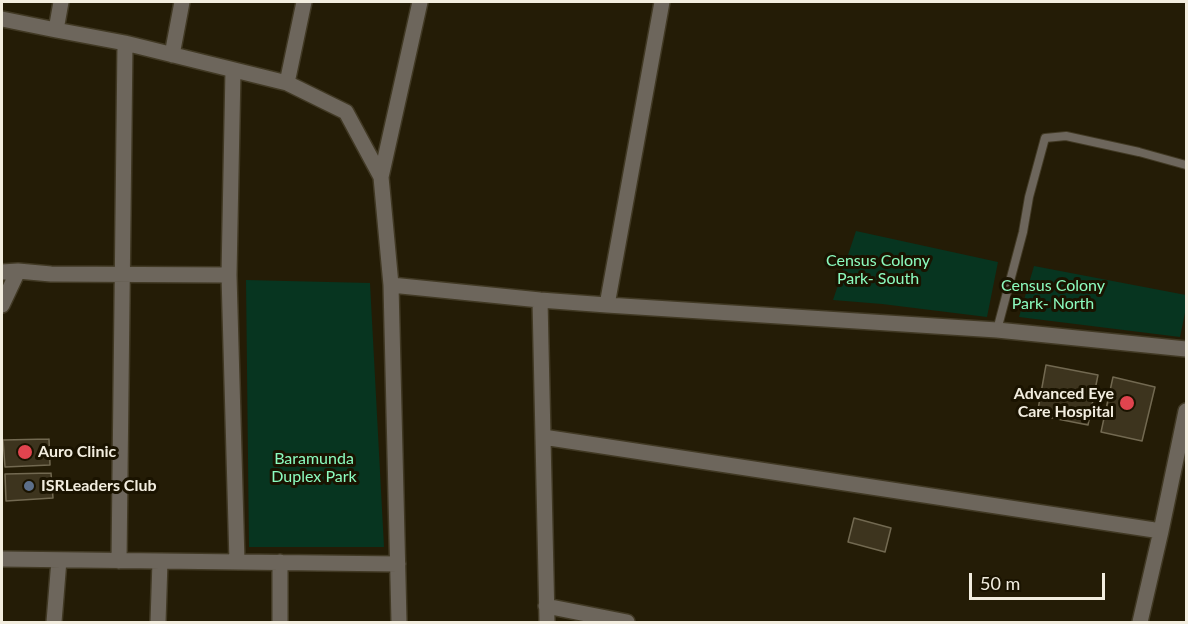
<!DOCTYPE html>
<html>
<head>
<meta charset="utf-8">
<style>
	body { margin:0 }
	#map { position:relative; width:1188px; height:624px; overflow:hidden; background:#241c06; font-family:Lato,sans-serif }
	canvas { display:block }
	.frame { position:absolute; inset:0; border:3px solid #f2eddf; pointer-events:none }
	.scale { position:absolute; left:969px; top:573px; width:136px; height:27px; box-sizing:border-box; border:3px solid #f2eddf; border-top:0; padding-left:8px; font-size:18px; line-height:21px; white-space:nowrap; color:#f2eddf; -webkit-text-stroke:4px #1a1300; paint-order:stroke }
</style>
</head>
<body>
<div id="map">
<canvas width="1188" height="624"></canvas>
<div class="frame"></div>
<div class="scale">50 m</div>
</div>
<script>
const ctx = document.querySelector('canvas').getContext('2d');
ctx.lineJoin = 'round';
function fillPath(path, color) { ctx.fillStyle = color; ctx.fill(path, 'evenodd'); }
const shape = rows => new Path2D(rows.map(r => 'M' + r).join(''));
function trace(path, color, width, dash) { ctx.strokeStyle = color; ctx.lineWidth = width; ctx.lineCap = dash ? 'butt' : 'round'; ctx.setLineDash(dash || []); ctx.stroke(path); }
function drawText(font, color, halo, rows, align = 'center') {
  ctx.font = font + ' Lato,sans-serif'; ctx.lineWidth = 6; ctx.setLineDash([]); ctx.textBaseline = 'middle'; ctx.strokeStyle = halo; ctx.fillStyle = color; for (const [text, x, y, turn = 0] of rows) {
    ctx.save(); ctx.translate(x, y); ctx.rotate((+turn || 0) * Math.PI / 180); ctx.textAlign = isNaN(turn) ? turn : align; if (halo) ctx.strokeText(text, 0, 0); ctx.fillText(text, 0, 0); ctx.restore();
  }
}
fillPath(shape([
	[856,231,998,262,987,317,882,304,833,300],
	[1034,266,1186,295,1186,308,1180,337,1019,317],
	[246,280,370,283,384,547,249,547]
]), '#073520');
const building = shape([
	[1046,365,1098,375,1088,425,1037,415,1046,365],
	[1113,377,1155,387,1142,441,1101,432,1113,377],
	[49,439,50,465,5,467,3,440,49,439],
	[51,473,53,498,6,501,5,474,51,473],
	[854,518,891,528,885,552,848,542,854,518]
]);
fillPath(building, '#3d341e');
trace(building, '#726951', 1.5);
const service = shape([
	[997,330,1023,232,1029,197,1045,138,1066,136,1139,152,1186,165]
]);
const minor = shape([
	[61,2,56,30,125,43,287,83,346,112,381,177],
	[2,19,56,30],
	[172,55,182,2],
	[233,70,229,275,237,562],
	[287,83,304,2],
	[2,272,18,271,51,274,229,275],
	[391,285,540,300,607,305,997,330,1186,349],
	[540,300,547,622],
	[2,305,18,271],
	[607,305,662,2],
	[543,437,1161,531],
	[2,559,398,564],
	[119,561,125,43],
	[546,606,627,622],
	[54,622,59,560],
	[158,622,160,561],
	[280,622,280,562],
	[399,622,391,285,381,177,420,2],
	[1140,622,1161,531,1186,411]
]);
trace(service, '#413924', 10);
trace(minor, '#413924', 18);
trace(service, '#6d665c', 8);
trace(minor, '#6d665c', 15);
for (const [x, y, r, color] of [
	[1127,403,8,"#e0444e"],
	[25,452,8,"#e0444e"],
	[29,486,6,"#5c6f8a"]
]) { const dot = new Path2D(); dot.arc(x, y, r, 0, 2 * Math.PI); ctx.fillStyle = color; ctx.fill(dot); trace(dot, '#1a1300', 2); }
drawText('16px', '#8cfcbf', '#1a1300', [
	["Census Colony",878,261],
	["Park- South",878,279],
	["Census Colony",1053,286],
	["Park- North",1053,304],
	["Baramunda",314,459],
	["Duplex Park",314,477]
]);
drawText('bold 16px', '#f2eddf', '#1a1300', [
	["Advanced Eye",1114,394,"right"],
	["Care Hospital",1114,412,"right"],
	["Auro Clinic",38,452],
	["ISRLeaders Club",41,486]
], 'left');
</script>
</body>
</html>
